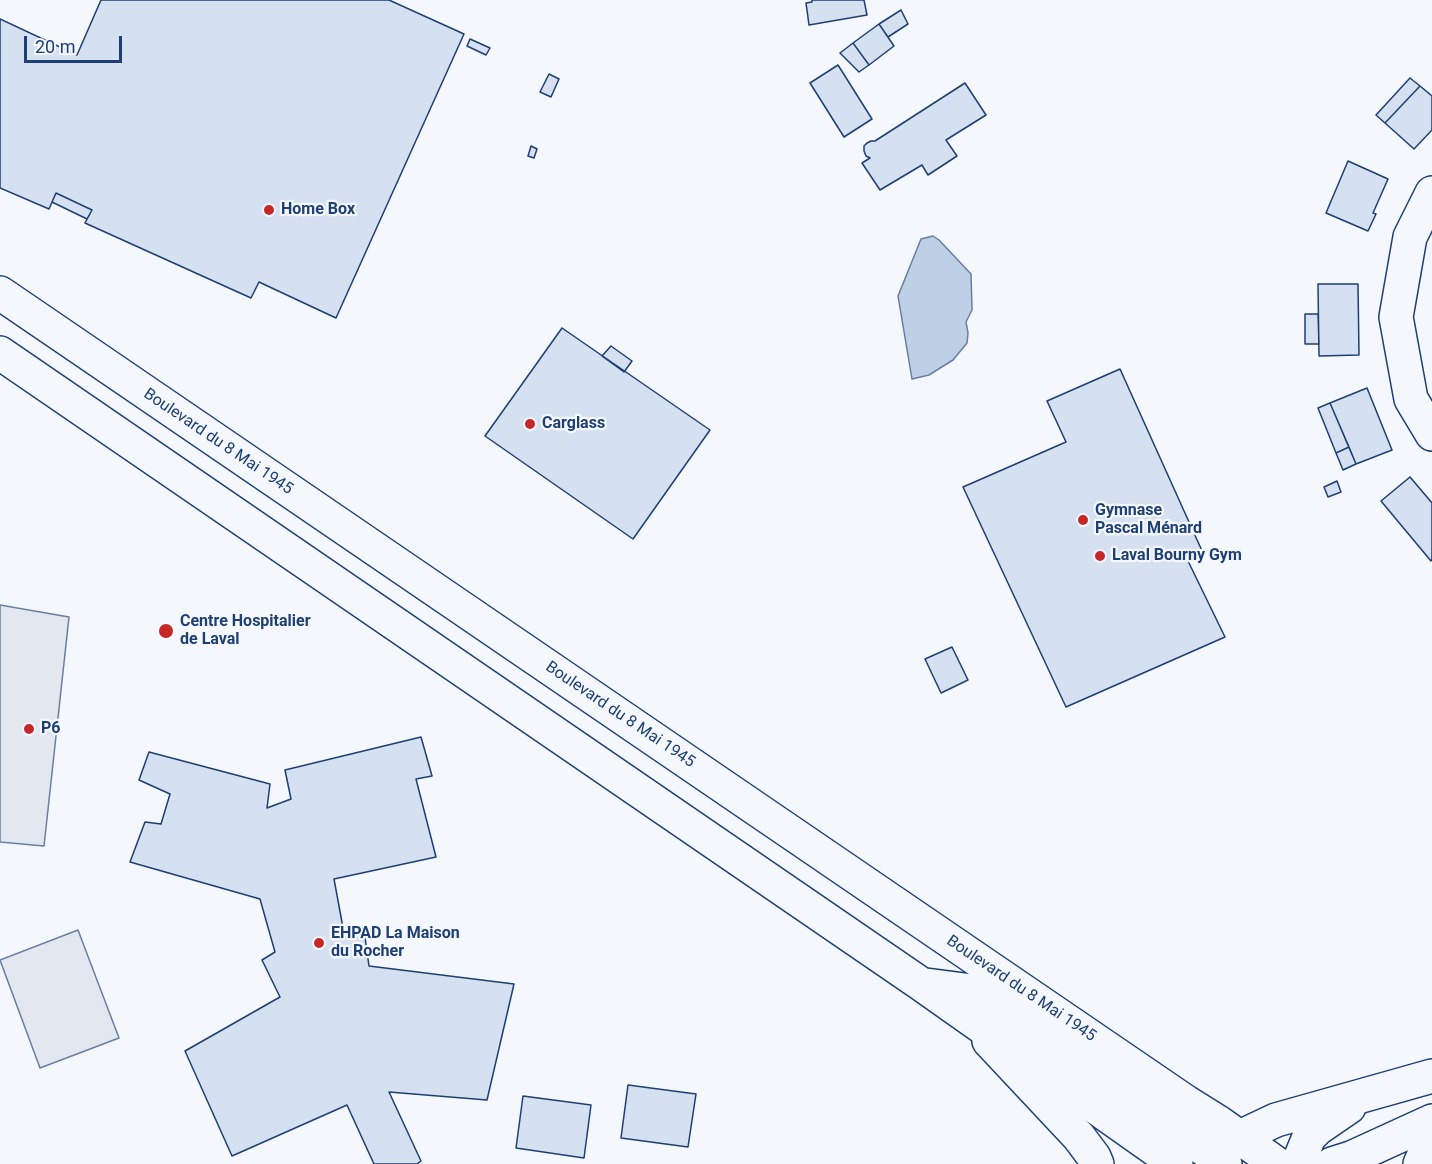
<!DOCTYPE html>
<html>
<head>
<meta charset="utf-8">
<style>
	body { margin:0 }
	#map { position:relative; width:1432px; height:1164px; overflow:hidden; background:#f4f7fb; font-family:Roboto,sans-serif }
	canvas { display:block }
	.scale { position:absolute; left:24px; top:36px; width:98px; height:27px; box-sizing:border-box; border:3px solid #1d3f73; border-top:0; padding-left:8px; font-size:18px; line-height:21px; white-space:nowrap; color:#1d3f73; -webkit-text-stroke:4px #f4f7fb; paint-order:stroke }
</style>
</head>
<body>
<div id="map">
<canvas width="1432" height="1164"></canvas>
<div class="scale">20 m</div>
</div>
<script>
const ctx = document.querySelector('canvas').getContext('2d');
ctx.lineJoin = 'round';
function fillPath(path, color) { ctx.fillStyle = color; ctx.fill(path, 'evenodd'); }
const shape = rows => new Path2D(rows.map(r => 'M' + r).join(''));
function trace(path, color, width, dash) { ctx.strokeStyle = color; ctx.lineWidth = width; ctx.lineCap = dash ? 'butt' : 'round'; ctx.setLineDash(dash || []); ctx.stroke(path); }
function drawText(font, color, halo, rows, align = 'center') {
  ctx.font = font + ' Roboto,sans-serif'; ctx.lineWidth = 4.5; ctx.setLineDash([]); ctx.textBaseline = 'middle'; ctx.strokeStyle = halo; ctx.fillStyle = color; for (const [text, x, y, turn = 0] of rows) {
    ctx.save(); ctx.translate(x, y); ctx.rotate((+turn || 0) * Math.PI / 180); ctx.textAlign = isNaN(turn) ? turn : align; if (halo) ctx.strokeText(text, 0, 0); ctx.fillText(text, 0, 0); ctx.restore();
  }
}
const parking = shape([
	[0,605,69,617,44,846,0,842,0,605],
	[78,930,119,1038,40,1068,0,960,78,930]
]);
fillPath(parking, '#e3e8f0');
trace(parking, '#687fa3', 1.5);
const water = shape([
	[933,236,939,240,971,274,972,310,966,322,968,333,967,343,953,360,929,375,912,379,898,296,921,239,933,236]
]);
fillPath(water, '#bed0e5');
trace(water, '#687fa3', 1.5);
const building = shape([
	[101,0,389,0,464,34,336,318,259,282,251,298,85,223,92,210,56,193,49,209,0,188,0,19,77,55,101,0],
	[812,0,864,0,867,15,809,25,806,3,812,2,812,0],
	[901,10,908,24,888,37,879,24,901,10],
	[879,24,894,46,869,65,853,43,879,24],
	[470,39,490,48,486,55,467,46,470,39],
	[853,43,869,65,859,72,840,53,853,43],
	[838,65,872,119,844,137,810,83,838,65],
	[549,74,559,79,551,97,540,92,549,74],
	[1410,78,1420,86,1385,123,1376,115,1410,78],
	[965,83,986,115,946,140,957,156,928,175,922,165,880,190,862,163,870,158,866,156,864,151,864,146,867,143,871,141,875,141,965,83],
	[1420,86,1432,96,1432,130,1414,149,1385,123,1420,86],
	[531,146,537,149,534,158,528,156,531,146],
	[1348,161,1388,179,1373,213,1376,214,1368,231,1326,213,1348,161],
	[56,193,92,210,87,219,52,202,56,193],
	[1318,284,1358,284,1359,355,1319,356,1318,284],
	[1305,314,1318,314,1319,344,1305,344,1305,314],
	[562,328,710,430,633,539,485,436,562,328],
	[611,346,632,361,624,372,602,356,611,346],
	[1120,369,1203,553,1188,561,1225,637,1066,707,963,487,1066,442,1047,401,1120,369],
	[1367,388,1392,450,1356,464,1330,403,1367,388],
	[1330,403,1349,447,1336,453,1318,408,1330,403],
	[1349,447,1356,464,1343,470,1336,453,1349,447],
	[1410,477,1432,503,1432,559,1431,561,1381,501,1410,477],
	[1337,481,1341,492,1328,497,1324,487,1337,481],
	[952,647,968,680,941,693,925,659,952,647],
	[421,737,432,776,416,779,436,857,334,879,344,933,364,930,369,966,514,984,487,1100,389,1092,421,1161,417,1164,374,1164,347,1105,232,1156,185,1051,280,997,262,960,275,952,260,899,130,862,145,822,161,824,170,794,139,780,149,752,270,784,267,808,291,799,285,770,421,737],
	[628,1085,696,1094,688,1147,621,1138,628,1085],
	[523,1096,591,1105,584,1158,516,1148,523,1096]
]);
fillPath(building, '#d5e0f0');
trace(building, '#1d3f73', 1.5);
const minor = shape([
	[1432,193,1410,237,1396,317,1411,399,1432,434],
	[989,1041,1079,1137,1094,1157,1097,1164]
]);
const major = shape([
	[0,293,1186,1102,1218,1122,1277,1164],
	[0,353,921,984,1176,1164],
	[926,985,980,992,1225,1164],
	[1225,1150,1240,1137,1276,1120,1432,1076],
	[1298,1164,1309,1137,1317,1129,1349,1107],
	[1332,1164,1351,1158,1432,1121],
	[1420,1164,1432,1136]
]);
trace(minor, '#1d3f73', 36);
trace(major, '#1d3f73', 36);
trace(minor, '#f4f7fb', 33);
trace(major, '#f4f7fb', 33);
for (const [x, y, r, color] of [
	[269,210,6,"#c62828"],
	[530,424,6,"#c62828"],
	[1083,520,6,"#c62828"],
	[1100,556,6,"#c62828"],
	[166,631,8,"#c62828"],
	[29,729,6,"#c62828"],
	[319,943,6,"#c62828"]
]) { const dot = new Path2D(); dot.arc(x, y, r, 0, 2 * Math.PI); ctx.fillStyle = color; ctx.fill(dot); trace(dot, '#f4f7fb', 2); }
drawText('bold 16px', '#1d3f73', '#f4f7fb', [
	["Home Box",281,210],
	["Carglass",542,424],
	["Gymnase",1095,511],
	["Pascal Ménard",1095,529],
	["Laval Bourny Gym",1112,556],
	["Centre Hospitalier",180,622],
	["de Laval",180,640],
	["P6",41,729],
	["EHPAD La Maison",331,934],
	["du Rocher",331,952]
], 'left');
drawText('16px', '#1d3f73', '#f4f7fb', [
	["Boulevard du 8 Mai 1945",218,442,34],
	["Boulevard du 8 Mai 1945",620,715,34],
	["Boulevard du 8 Mai 1945",1021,989,34]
]);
</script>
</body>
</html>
